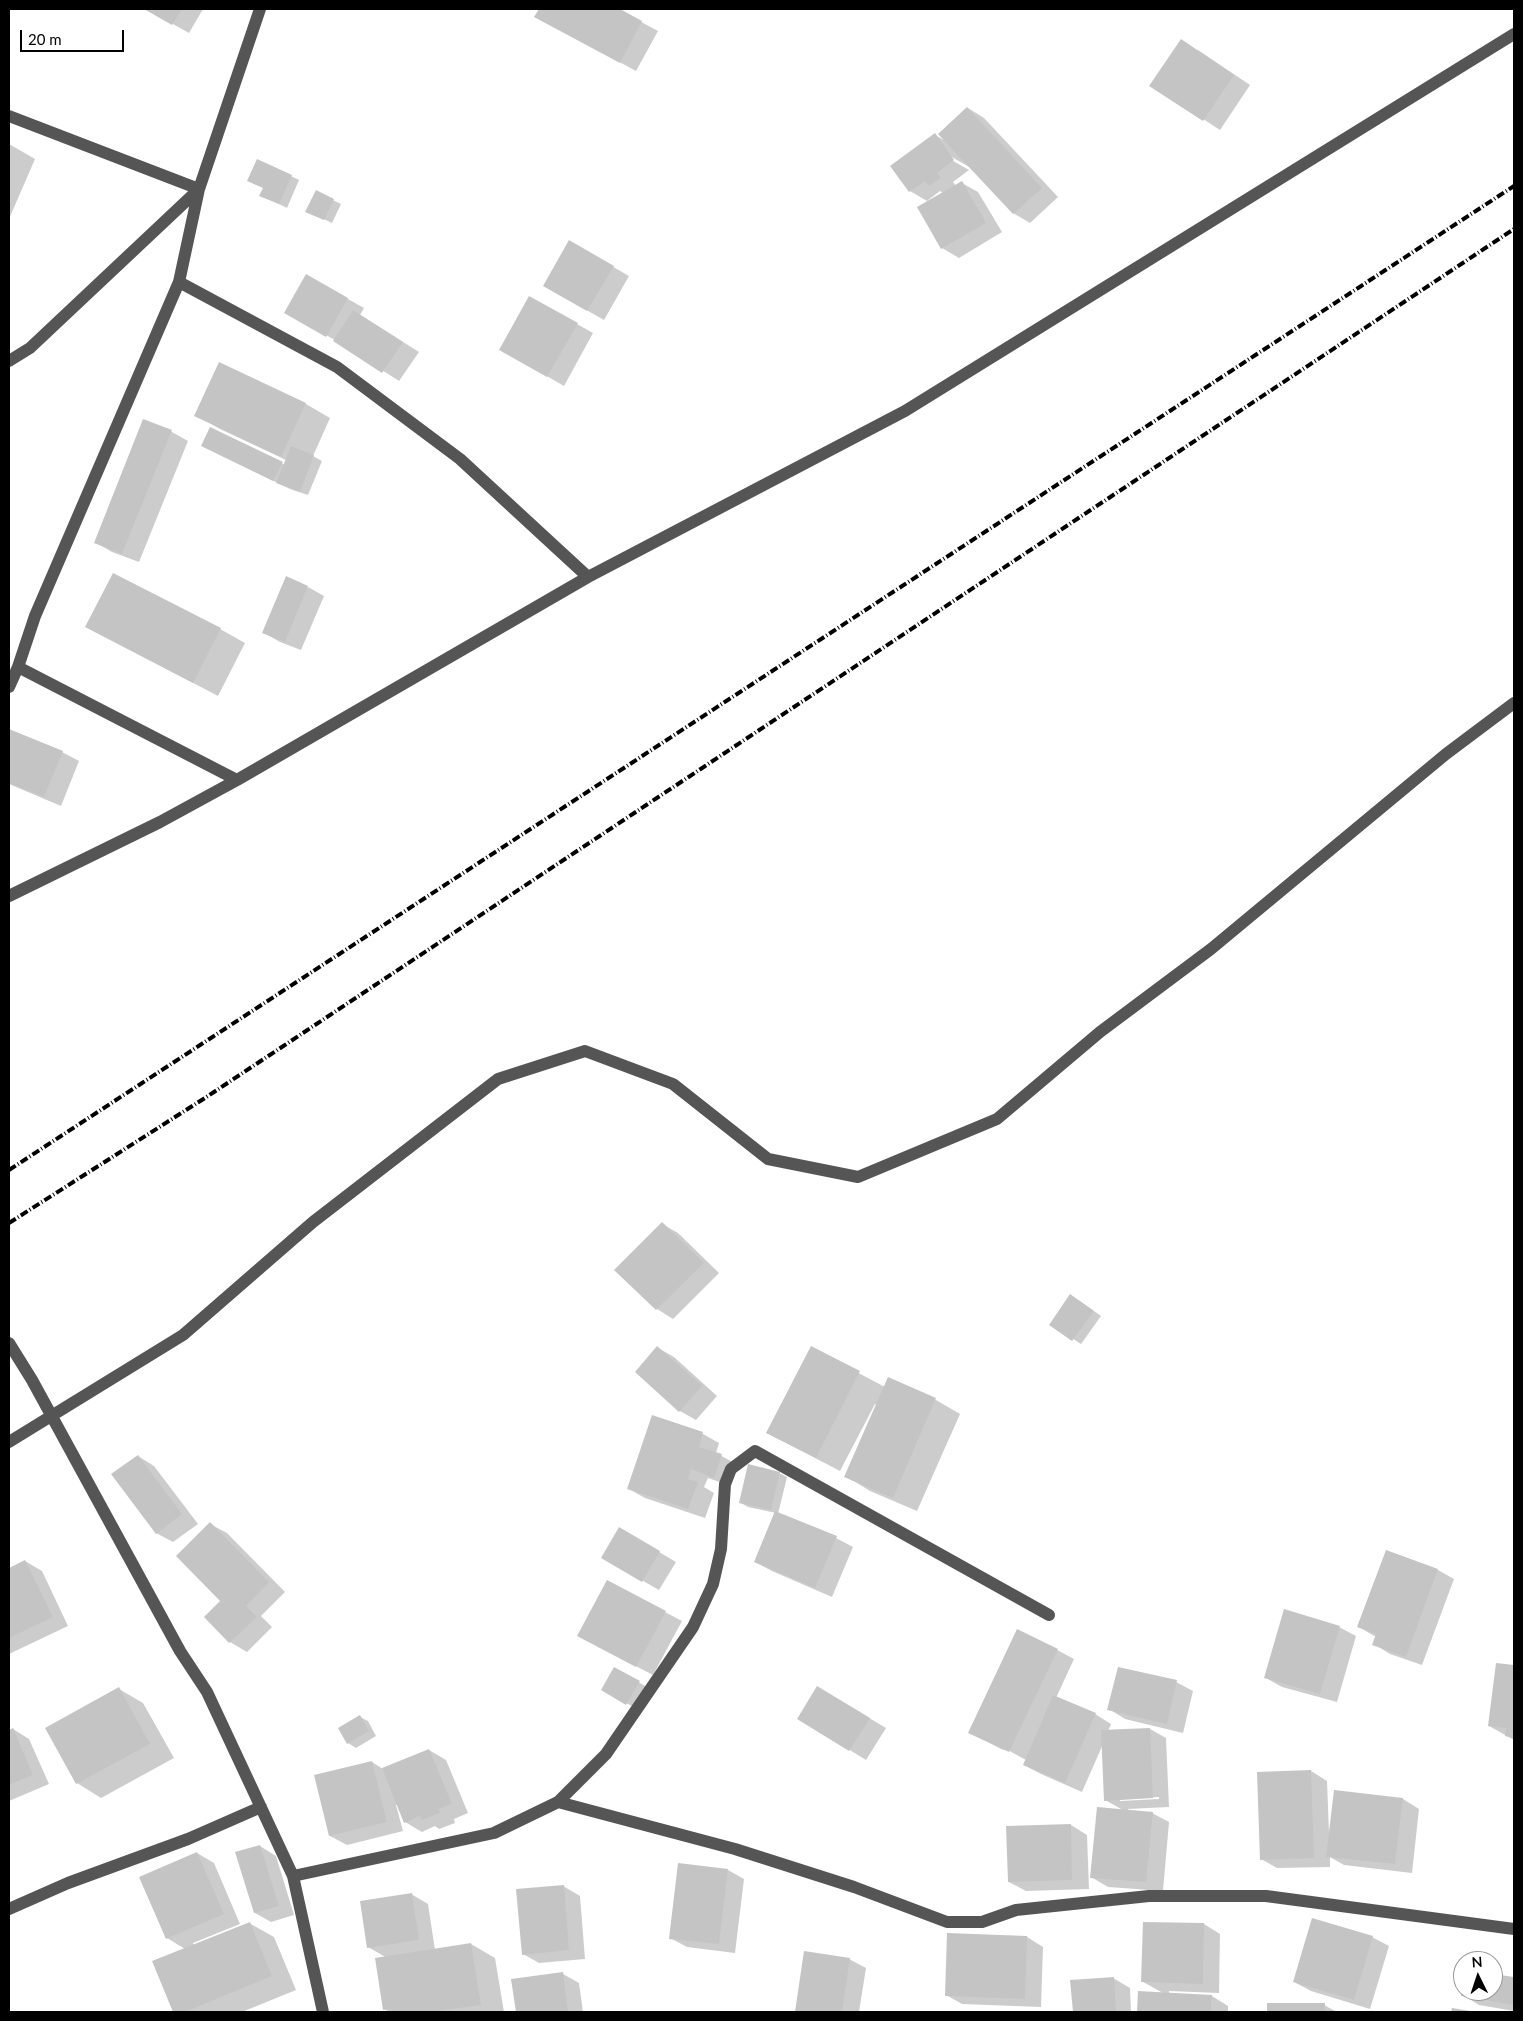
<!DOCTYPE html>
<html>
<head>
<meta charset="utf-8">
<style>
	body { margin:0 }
	#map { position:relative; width:1523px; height:2021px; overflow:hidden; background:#fff; font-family:Lato,sans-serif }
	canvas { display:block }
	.frame { position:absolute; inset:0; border:10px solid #000; pointer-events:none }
	.north { position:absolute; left:1453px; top:1951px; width:50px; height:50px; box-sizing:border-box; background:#fff; border:1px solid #999; border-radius:50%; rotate:356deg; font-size:14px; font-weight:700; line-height:20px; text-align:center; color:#000 }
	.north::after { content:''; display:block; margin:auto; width:18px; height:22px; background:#000; clip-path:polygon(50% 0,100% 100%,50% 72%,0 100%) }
	.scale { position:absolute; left:20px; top:30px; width:104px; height:22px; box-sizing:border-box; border:2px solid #000; border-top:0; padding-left:6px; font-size:15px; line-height:18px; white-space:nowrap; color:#000; -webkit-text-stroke:4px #fff; paint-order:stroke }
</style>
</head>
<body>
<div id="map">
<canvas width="1523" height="2021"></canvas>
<div class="frame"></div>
<div class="north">N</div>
<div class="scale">20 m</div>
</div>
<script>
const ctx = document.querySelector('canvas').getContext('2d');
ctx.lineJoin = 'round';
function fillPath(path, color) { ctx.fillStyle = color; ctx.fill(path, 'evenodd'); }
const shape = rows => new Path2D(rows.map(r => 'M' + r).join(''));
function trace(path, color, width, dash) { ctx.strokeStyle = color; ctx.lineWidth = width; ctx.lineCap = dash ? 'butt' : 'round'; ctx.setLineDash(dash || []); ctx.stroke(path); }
fillPath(shape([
	[146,9,203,9,189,33],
	[540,9,617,9,658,31,636,71,536,17],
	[1198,50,1250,85,1220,130,1151,85],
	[968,108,984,118,1058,197,1030,223,1013,213,971,168,950,156,948,158,969,170,953,182,956,186,962,183,978,192,1002,232,959,258,942,248,943,193,940,191,927,201,910,191,935,135,944,140],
	[9,144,35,159,9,219],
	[291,176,299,180,287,208,260,195],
	[316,192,341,204,332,223,315,215],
	[570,242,629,276,604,320,544,286],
	[307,276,364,308,360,315,419,352,399,381,335,340,286,313],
	[577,324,593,333,564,386,500,349],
	[306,404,330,418,313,456,322,461,308,495,290,489,203,446,211,429,285,465,286,460,220,429,196,415],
	[144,420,172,432,188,441,139,562,112,552,95,542],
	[308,587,324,596,301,650,280,642,264,633],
	[87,627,220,629,245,643,218,696],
	[9,730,62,752,79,761,61,806,9,784],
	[662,1224,678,1233,719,1273,673,1319,657,1309,616,1270],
	[1078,1300,1101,1316,1081,1344,1050,1324],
	[658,1348,674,1357,717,1396,696,1420,680,1411],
	[811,1348,885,1387,888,1379,936,1400,960,1414,917,1511,870,1491,846,1476,877,1405,875,1404,840,1471,767,1433],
	[653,1417,703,1434,719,1443,716,1453,738,1465,731,1486,708,1478,704,1487,714,1493,705,1518,645,1498,629,1489],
	[138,1456,154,1466,198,1524,173,1542,156,1533],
	[779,1473,787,1477,778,1514,836,1538,853,1547,832,1597,772,1571,755,1562,776,1513,748,1507,741,1503],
	[210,1524,227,1533,285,1592,261,1616,272,1627,247,1652,230,1642,205,1617,222,1601],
	[620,1529,676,1562,659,1590,603,1558],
	[1387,1551,1438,1570,1454,1579,1422,1665,1390,1654,1374,1644,1376,1637,1359,1627],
	[25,1561,42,1571,68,1626,9,1654,9,1569],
	[608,1582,682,1621,653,1675,595,1645],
	[1339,1627,1356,1636,1337,1702,1282,1687,1266,1678],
	[1057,1650,1074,1659,1056,1698,1095,1714,1111,1724,1108,1731,1150,1729,1166,1738,1169,1807,1128,1809,1128,1811,1152,1813,1169,1822,1163,1891,1108,1887,1091,1877,1123,1810,1105,1800,1103,1744,1082,1792,1041,1774,1024,1765,1026,1760,1004,1748,1003,1750,970,1732],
	[1159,1797,1159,1799,1120,1801,1120,1799],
	[1497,1664,1514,1666,1514,1740,1489,1726],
	[614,1668,647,1687,635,1708,602,1689],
	[1176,1682,1193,1691,1183,1733,1125,1719,1109,1709],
	[119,1689,143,1703,174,1758,101,1798,77,1783],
	[834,1697,886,1728,866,1760,798,1718],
	[360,1717,368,1721,376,1736,356,1748,348,1743,339,1729],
	[13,1729,29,1739,49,1784,9,1801,9,1731],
	[429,1750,446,1760,468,1813,454,1819,455,1823,439,1829,435,1826,422,1832,405,1822,398,1804,396,1805,403,1831,347,1845,330,1836,316,1776,372,1762,383,1769],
	[1311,1771,1327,1781,1329,1833,1330,1833,1335,1792,1403,1799,1419,1809,1412,1873,1344,1865,1330,1857,1330,1867,1277,1868,1261,1859],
	[1071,1825,1087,1835,1089,1889,1026,1891,1009,1882],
	[260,1846,276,1856,294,1915,271,1922,255,1913],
	[197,1853,214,1863,240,1924,193,1943,194,1945,249,1923,274,1937,296,1990,242,2012,175,2012,154,1962,185,1949,167,1938],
	[728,1870,744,1879,735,1953,687,1947,670,1938],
	[563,1886,580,1896,585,1959,539,1963,523,1954],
	[411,1894,428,1904,435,1950,471,1944,495,1958,504,2012,390,2012,384,2009,387,1958,368,1947],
	[1204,1924,1220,1934,1219,1993,1169,1991,1169,1994,1212,1996,1228,2006,1228,2012,1138,2012,1139,1992,1163,1993,1143,1982],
	[1027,1937,1043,1947,1041,2007,962,2004,946,1995],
	[1372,1937,1389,1946,1370,2009,1311,1991,1294,1982],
	[805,1952,849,1959,866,1968,859,2012,796,2012],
	[563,1974,579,1983,583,2012,517,2012,513,1981],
	[1493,1975,1514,1979,1514,2011,1479,2005,1463,1995,1463,1991,1493,1991],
	[1113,1978,1130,1988,1131,2012,1074,2012,1072,1981],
	[1268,2004,1324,2005,1337,2012,1268,2012]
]), '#0003');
fillPath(shape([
	[144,9,182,9,172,25],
	[539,9,620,9,642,21,620,63,534,17],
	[1181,39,1234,75,1203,121,1149,86],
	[967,107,1042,188,1013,214,938,134],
	[935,133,954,160,937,173,941,178,929,186,925,181,909,192,890,166],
	[257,159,292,175,279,204,259,196,263,188,247,181],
	[962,181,986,223,941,249,917,207],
	[316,190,334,199,324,220,305,212],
	[569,240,614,266,587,311,543,286],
	[306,274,348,298,326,337,284,313],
	[529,296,578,323,547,377,499,350],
	[353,310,403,342,382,373,333,341],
	[219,362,306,403,281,457,194,416],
	[143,419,172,430,122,554,94,543],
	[210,427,283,462,273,481,201,446],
	[291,446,314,455,300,492,276,483],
	[113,573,221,628,193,683,85,627],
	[286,576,308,586,285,642,262,633],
	[9,729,63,751,44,797,9,783],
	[662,1222,704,1263,656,1310,614,1270],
	[1070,1294,1094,1311,1072,1341,1049,1325],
	[657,1346,702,1386,679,1412,635,1372],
	[811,1346,860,1371,816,1458,766,1433],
	[888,1377,936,1398,893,1498,844,1477],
	[652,1415,703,1432,699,1447,722,1454,714,1478,691,1469,688,1479,698,1482,688,1509,627,1489],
	[138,1455,182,1514,156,1534,111,1474],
	[748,1464,780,1472,771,1510,739,1503],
	[775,1511,837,1536,815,1588,754,1562],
	[210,1522,269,1582,246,1606,257,1617,229,1643,204,1617,220,1601,176,1556],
	[619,1527,660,1551,642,1582,601,1558],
	[1386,1550,1438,1569,1406,1657,1372,1645,1376,1634,1357,1627],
	[25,1560,53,1617,9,1638,9,1568],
	[607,1580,666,1611,636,1667,577,1636],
	[1284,1609,1340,1626,1320,1694,1264,1678],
	[1017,1629,1058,1649,1009,1752,968,1733],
	[1496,1663,1514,1665,1514,1738,1505,1736,1506,1728,1488,1726],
	[614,1667,640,1681,626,1705,601,1690],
	[1118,1667,1177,1680,1167,1724,1107,1710],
	[817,1686,870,1718,849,1751,797,1719],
	[119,1687,150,1744,76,1784,45,1728],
	[1053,1695,1096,1713,1065,1783,1023,1765],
	[360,1715,369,1731,347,1744,338,1728],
	[13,1728,33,1775,9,1785,9,1730],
	[1150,1728,1153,1798,1104,1801,1101,1730],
	[429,1749,452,1804,438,1809,440,1813,422,1820,420,1816,404,1823,382,1768],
	[372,1761,387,1822,329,1836,314,1775],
	[1311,1770,1314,1858,1260,1860,1257,1772],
	[1334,1790,1403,1798,1395,1864,1326,1857],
	[1097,1807,1153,1812,1146,1882,1090,1878],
	[1071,1824,1072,1880,1008,1882,1006,1826],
	[260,1845,279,1906,254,1913,235,1852],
	[197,1852,224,1914,166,1939,139,1877],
	[678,1863,728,1869,719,1944,669,1939],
	[564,1885,569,1950,522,1955,516,1889],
	[412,1893,419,1940,367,1948,360,1901],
	[1312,1918,1373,1936,1354,2000,1293,1982],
	[250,1922,272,1976,185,2012,173,2012,152,1961],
	[1143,1922,1204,1923,1203,1984,1141,1982],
	[947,1933,1027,1936,1025,1999,945,1996],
	[471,1943,481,2005,431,2012,392,2012,391,2009,383,2010,375,1958],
	[804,1951,850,1958,842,2012,795,2012],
	[563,1972,568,2012,516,2012,511,1979],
	[1493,1974,1514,1977,1514,2005,1461,1996,1462,1991,1493,1991],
	[1114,1977,1116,2012,1073,2012,1070,1980],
	[1138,1991,1212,1995,1211,2012,1137,2012],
	[1267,2003,1325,2003,1325,2012,1267,2012],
	[1452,2008,1470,2011,1470,2012,1451,2012]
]), '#c4c4c4');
trace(shape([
	[9,116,199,189,30,348,9,361],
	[179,282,337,367,460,459,588,577],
	[18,667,237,780],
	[9,687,18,667,35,616,179,282,199,189,260,9],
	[9,896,160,822,237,780,588,577,905,411,1514,34],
	[9,1343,32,1380,180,1651,207,1692,293,1876,323,2012],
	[9,1442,183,1335,313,1222,498,1079,585,1051,673,1084,768,1159,858,1177,997,1119,1100,1032,1211,949,1446,754,1514,703],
	[558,1802,735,1849,854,1887,947,1922,982,1922,1016,1910,1149,1896,1266,1896,1514,1929],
	[293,1876,494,1833,558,1802,606,1754,693,1627,713,1584,721,1549,725,1484,731,1469,755,1451,1049,1615],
	[9,1909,68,1883,188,1839,261,1807]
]), '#555', 12);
trace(shape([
	[9,1170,1514,186],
	[9,1223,208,1096,1514,229]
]), '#000', 4, [8, 2.5, 1, 2.5]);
</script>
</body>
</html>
